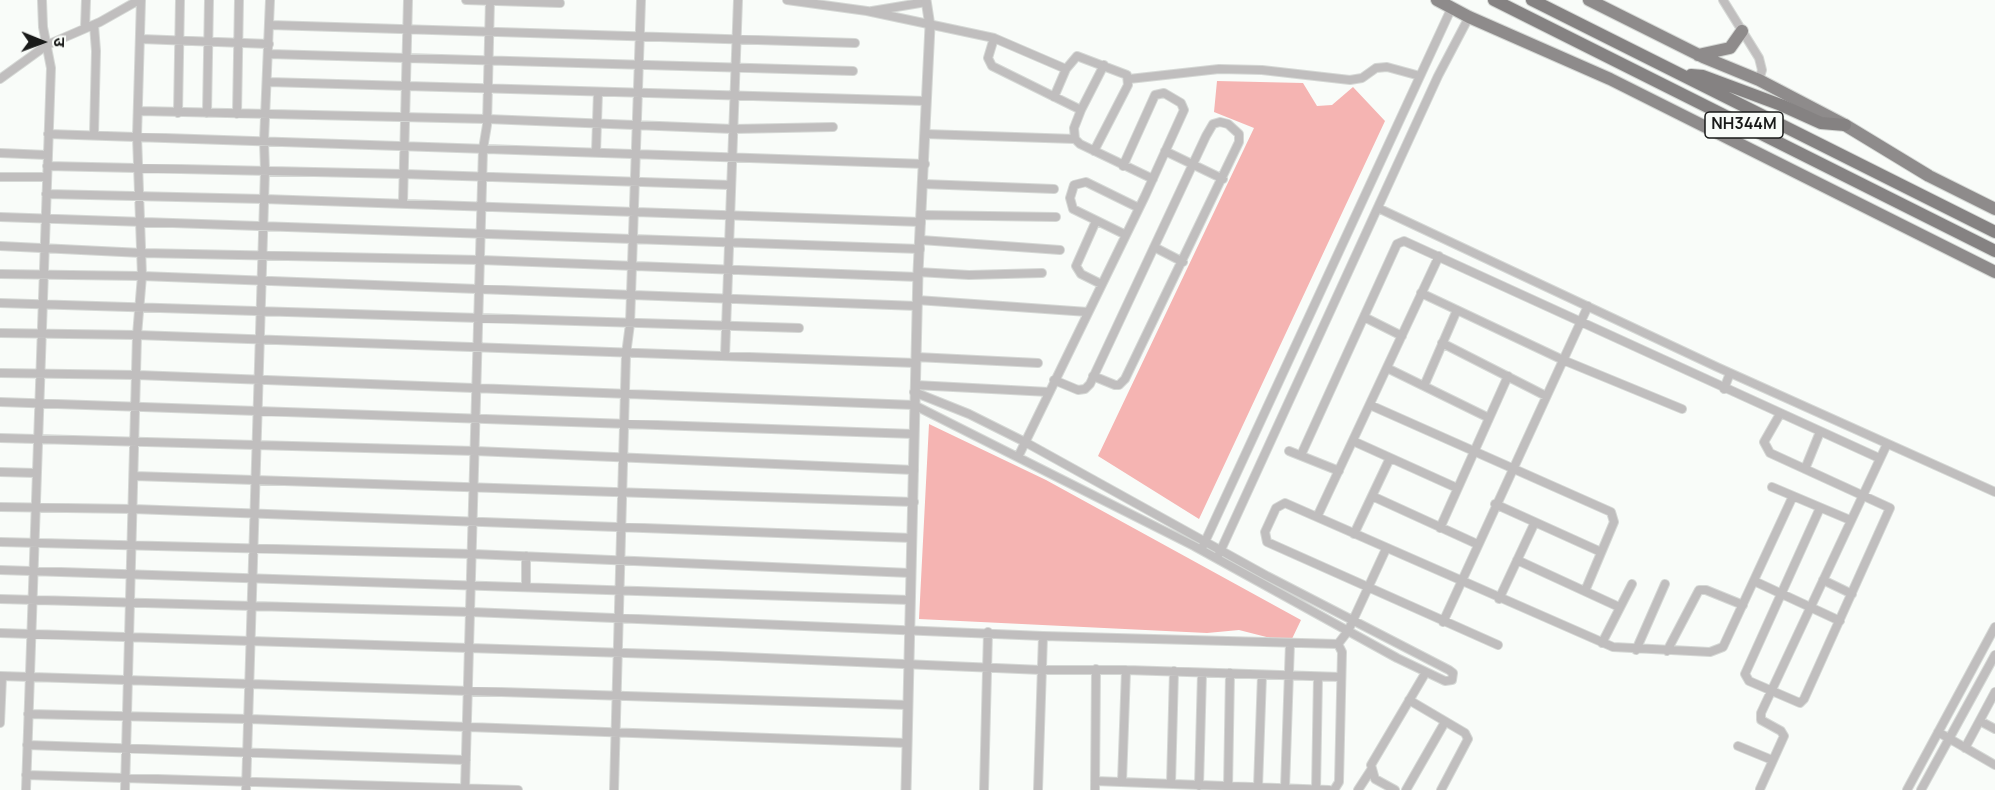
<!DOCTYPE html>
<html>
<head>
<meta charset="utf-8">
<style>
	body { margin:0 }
	#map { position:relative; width:1995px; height:790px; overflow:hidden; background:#f9fcf9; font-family:Manrope,"Noto Sans Devanagari",sans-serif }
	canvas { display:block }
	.north { position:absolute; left:12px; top:12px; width:60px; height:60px; -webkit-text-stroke:4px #f9fcf9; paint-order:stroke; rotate:91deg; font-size:16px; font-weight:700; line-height:24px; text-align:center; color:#191a19 }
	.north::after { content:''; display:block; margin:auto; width:21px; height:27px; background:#191a19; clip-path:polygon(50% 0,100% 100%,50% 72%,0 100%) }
</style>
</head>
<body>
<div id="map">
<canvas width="1995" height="790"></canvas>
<div class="north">उ</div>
</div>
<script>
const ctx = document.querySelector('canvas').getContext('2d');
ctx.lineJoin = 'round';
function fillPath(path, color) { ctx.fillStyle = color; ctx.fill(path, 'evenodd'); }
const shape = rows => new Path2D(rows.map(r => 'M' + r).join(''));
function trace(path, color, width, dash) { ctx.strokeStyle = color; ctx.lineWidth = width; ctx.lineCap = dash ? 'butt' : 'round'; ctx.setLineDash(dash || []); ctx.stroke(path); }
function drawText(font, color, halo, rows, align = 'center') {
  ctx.font = font + ' Manrope,sans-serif'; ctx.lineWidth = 4.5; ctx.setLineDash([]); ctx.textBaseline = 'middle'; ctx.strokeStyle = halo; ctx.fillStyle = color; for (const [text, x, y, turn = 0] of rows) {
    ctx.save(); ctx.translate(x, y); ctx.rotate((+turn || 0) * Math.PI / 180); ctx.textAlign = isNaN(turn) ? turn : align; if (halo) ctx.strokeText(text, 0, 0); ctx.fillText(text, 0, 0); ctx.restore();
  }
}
fillPath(shape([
	[1217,81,1303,83,1317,106,1332,105,1353,87,1385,121,1199,519,1098,456,1254,128,1214,112],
	[929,424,1046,480,1301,620,1290,643,1239,630,1207,633,919,619]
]), '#f5b4b2');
const minor = shape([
	[466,0,560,3],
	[787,0,867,11,994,38,988,58,992,66,1081,110],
	[1723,0,1759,58,1762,70,1759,80],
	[872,11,926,2],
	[270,25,855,43],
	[85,28,86,0],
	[994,38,1066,69],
	[141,39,269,44],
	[269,54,853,71],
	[1104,65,1081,110,1074,128,1075,139,1080,144,1153,179],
	[0,79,47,45,100,22,139,0],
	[1129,79,1219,69,1262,70,1350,80,1362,78,1376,68,1387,67,1420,76],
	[268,82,926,101],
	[1054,97,1066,69,1077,56,1127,75,1128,85,1094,151],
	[140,111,487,119,733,129,833,127],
	[178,113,180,0],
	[207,113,209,0],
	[237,114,239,0],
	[48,134,925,164],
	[925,134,1075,139],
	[94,135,96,51,94,25],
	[1165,151,1223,179],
	[596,152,598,92],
	[0,153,47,155],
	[47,166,403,174,731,185],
	[0,177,46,177],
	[923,184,1054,189],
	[46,194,264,199,921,222],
	[403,203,408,0],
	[1378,208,1717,367,1995,492],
	[922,215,1056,217],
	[0,217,920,249],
	[1096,221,1076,266,1081,274,1101,284],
	[1126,235,1073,209,1070,198,1074,185,1086,182,1139,208],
	[921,240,1060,250],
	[0,246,142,253,481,260,918,277],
	[1154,247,1183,262],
	[918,272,969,275,1042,273],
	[0,274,142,276,917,306],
	[1421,293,1563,360,1682,409],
	[917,300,1088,312],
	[0,303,799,328],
	[1364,317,1402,336],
	[0,333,137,335,916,363],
	[1442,343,1546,396],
	[725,356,738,0],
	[916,357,1038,363],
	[1387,368,1489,418],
	[0,373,137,375,914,405,1194,546,1397,658,1445,681,1452,680,1453,673,1449,670,1267,576,1025,442,969,414,914,392],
	[1054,380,1078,390,1085,389,1090,384,1206,136,1213,124,1220,122,1228,124,1239,134,1239,142,1125,379,1119,385,1115,385,1093,376],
	[915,385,1049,392],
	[1424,386,1457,310],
	[1724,389,1730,373],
	[0,402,914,434],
	[1370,405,1611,512,1614,522,1585,591],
	[1780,414,1764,442,1770,453,1890,508,1804,699,1800,703,1749,681,1745,674,1820,508],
	[0,438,475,451,914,470],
	[1353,441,1457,488],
	[1289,451,1339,471],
	[1301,455,1397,244,1404,241,1879,458],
	[1018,457,1145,196,1184,110,1181,103,1164,93,1155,95,1123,166],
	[1805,469,1820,432],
	[0,472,36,473],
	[134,476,914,502],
	[1772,487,1850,520],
	[1372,496,1477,544],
	[1495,504,1601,552],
	[0,507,133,509,912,538],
	[1317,517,1439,256],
	[1440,528,1508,376],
	[1354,534,1390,458],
	[0,542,473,554,910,573],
	[1203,546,1452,7],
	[1219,554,1438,76,1469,17],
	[1517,560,1619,607],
	[0,570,910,600],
	[1823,580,1852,594],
	[1754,581,1840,621],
	[526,586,526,556],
	[0,599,471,612,1043,636,1338,644,1342,652,1339,782,1334,790],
	[1499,599,1535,522],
	[1443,622,1588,306],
	[0,633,719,656,1042,670,1126,670,1341,677],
	[1602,643,1632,584],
	[1338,644,1348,631,1386,549],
	[1498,645,1267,542,1265,532,1276,508,1285,503,1613,647,1710,652,1723,647,1793,496],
	[1636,650,1665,584],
	[1667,651,1699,590,1706,590,1743,605],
	[0,676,908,705],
	[1409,700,1465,733,1468,739,1441,790],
	[28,714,249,719,907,743],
	[1980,721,1995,729],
	[0,723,2,677],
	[1938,732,1995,765],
	[27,745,466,760],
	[1738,746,1772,760],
	[1965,748,1995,692],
	[26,775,518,790],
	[1095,781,1329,790],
	[1122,782,1126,670],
	[1171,784,1174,671],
	[1199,786,1202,673],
	[1258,787,1262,675],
	[1285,788,1290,643],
	[1228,789,1230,673],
	[1760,789,1784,736,1781,731,1761,720,1761,713,1887,444],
	[26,790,51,68,43,27,42,0],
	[125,790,137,335,142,276,137,136,141,0],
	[246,790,265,170,264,141,270,0],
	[465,790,483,149,487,125,490,0],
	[614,790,626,354,630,324,641,0],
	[984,790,988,632],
	[1038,790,1043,636],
	[1095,790,1096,669],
	[1316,790,1318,677],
	[1358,790,1371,770],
	[1395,790,1375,779,1371,765,1426,672],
	[1406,790,1445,722],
	[1907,790,1995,627],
	[1921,790,1995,655]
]);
const tertiary = shape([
	[906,790,918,272,930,26,926,0]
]);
const primary = shape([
	[1437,0,1469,17,1610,79,1995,272],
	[1589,0,1703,57,1759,80,1845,125,1929,176,1995,209],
	[1698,55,1730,48,1742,31]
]);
const trunk = shape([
	[1494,0,1995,251],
	[1532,0,1995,232],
	[1691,75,1703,76,1781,105,1821,123,1845,125]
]);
trace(minor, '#d5d8d5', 10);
trace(tertiary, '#d5d8d5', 11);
trace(primary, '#d5d8d5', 14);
trace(trunk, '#d5d8d5', 14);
trace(minor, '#c0bebe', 8);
trace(tertiary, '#c0bebe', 9);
trace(primary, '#8e8b8b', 12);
trace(trunk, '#858282', 12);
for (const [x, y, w] of [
	[1744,125,78]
]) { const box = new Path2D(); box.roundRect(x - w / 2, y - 13, w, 26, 4.5); ctx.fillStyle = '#f9fcf9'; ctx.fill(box); trace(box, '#191a19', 1.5); }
drawText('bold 16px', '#191a19', null, [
	["NH344M",1744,125]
]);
</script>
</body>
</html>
